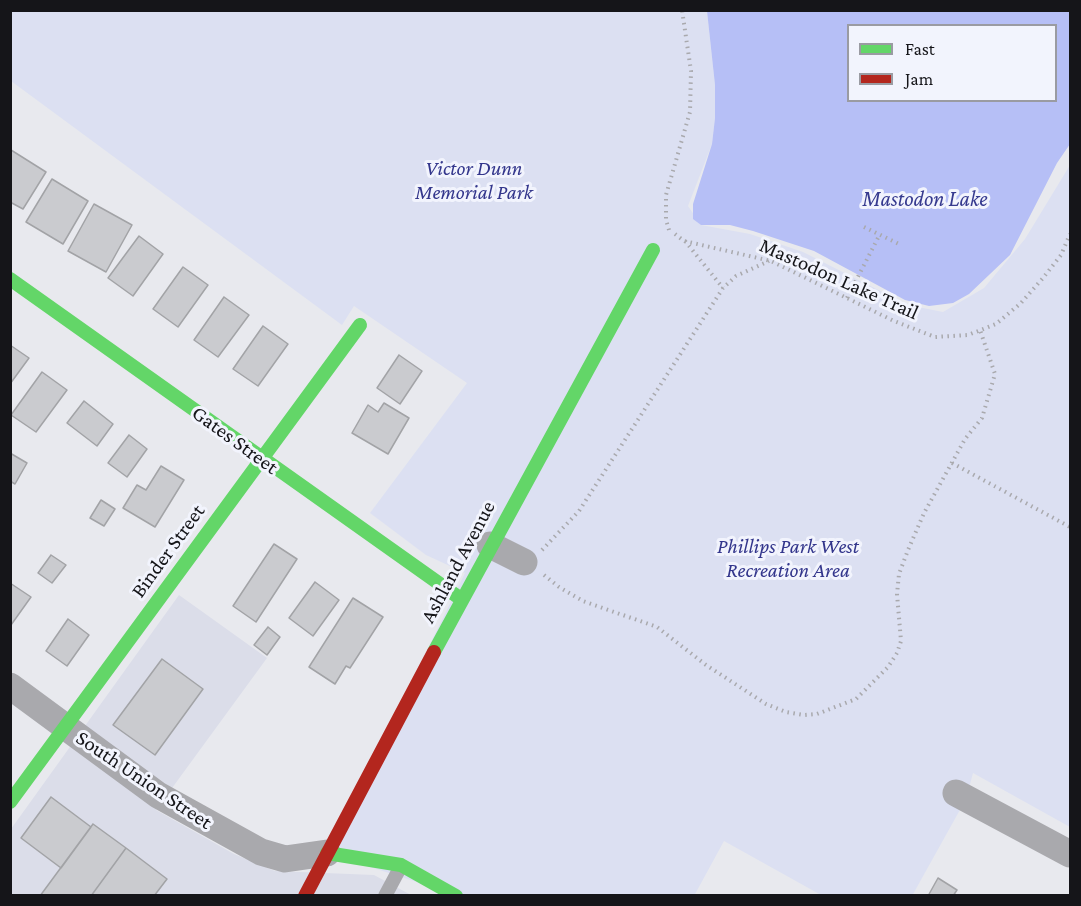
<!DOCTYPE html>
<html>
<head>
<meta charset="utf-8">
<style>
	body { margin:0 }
	#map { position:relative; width:1081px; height:906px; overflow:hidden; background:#e8e9ee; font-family:"Crimson Pro",serif }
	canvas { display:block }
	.frame { position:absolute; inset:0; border:12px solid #151519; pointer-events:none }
	.legend { position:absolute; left:847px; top:24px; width:210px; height:78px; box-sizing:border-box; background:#f2f4fd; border:2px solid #9a9ba2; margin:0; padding:8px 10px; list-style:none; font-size:18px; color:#151519 }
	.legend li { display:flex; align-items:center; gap:12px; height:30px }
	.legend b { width:30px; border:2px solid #9a9ba2 }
</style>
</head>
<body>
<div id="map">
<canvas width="1081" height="906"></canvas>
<div class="frame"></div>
<ul class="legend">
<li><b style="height:8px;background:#63d668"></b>Fast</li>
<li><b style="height:8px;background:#b3261e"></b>Jam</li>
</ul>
</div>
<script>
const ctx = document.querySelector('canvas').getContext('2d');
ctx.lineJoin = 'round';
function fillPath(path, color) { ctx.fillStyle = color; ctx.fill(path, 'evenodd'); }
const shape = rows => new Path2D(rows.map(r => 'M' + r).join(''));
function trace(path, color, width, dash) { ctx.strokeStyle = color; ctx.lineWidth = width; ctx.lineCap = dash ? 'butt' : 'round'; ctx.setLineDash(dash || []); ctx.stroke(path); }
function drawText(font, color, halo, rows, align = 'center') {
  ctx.font = font + ' "Crimson Pro",serif'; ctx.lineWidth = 6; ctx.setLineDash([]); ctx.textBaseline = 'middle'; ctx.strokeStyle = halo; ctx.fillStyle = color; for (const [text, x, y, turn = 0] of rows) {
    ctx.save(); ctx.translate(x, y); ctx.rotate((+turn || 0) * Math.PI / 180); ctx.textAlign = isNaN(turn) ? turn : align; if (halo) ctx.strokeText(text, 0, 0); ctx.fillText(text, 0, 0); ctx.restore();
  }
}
fillPath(shape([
	[179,595,267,658,156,810,234,854,275,871,374,875,411,895,11,896,11,829]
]), '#dbdde9');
fillPath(shape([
	[11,11,707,11,715,85,715,118,712,144,688,206,701,225,750,234,803,252,908,305,943,312,984,288,1025,239,1070,165,1070,827,973,773,966,799,912,896,821,895,724,841,694,896,457,895,327,853,465,573,426,555,370,513,467,383,354,306,342,325,11,81]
]), '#dce0f2');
fillPath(shape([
	[707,11,1070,11,1070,144,1057,163,1010,255,969,294,953,303,929,306,905,300,814,251,753,231,730,225,701,225,693,219,693,204,712,144,715,118,715,85],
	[848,26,1056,26,1056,100,848,100]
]), '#b6bff6');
const building = shape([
	[11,150,46,172,23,209,10,202,11,150],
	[52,179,88,201,63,244,26,222,52,179],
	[94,204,132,225,106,272,68,251,94,204],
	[139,236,163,254,133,296,108,278,139,236],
	[183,267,208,285,178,327,153,309,183,267],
	[224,297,249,315,218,357,194,340,224,297],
	[263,326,288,344,258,386,233,369,263,326],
	[10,345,29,358,10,384,10,345],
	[399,355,422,371,400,404,377,388,399,355],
	[42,372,67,390,36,432,11,415,42,372],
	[84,401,113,424,97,446,67,423,84,401],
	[384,403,409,418,388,454,352,433,368,405,378,412,384,403],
	[129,435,147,449,127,477,108,463,129,435],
	[10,453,27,463,15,484,10,481,10,453],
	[161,466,184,480,155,527,123,508,137,485,146,490,161,466],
	[101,500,115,509,104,526,90,518,101,500],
	[274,544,297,559,256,622,233,606,274,544],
	[51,555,66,565,52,583,38,573,51,555],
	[315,582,339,600,313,636,289,618,315,582],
	[10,583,31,597,11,625,10,625,10,583],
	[353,598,383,617,350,668,346,666,335,684,309,667,353,598],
	[68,619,89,635,67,666,46,651,68,619],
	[268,627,280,637,267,655,254,645,268,627],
	[162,659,203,689,155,755,113,725,162,659],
	[51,797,91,827,61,868,21,838,51,797],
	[93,824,126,848,91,896,40,896,93,824],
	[126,848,167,879,154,896,91,896,126,848],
	[938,878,957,890,953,896,928,896,938,878]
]);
fillPath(building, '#cacbcf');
trace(building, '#a2a3a6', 1.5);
trace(shape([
	[864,227,899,244],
	[669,230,666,220,666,195,690,112,691,71,682,10],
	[675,234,684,241,771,261,894,321,935,337,968,335,996,324,1021,303,1043,278,1061,255,1070,234],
	[685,241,723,288],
	[847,298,880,234],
	[952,463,1070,527],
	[542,550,579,511,723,288,736,276,769,261],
	[544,575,559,587,583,601,657,627,706,665,766,704,786,712,804,715,817,714,856,699,888,667,897,653,901,641,897,594,899,574,908,550,924,513,965,439,982,418,995,374,980,330]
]), '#a9a9ad', 4, [1.5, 4.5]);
trace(shape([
	[385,896,401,866]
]), '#a9a9ad', 14);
trace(shape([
	[490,545,524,562],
	[10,686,158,795,261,852,285,859,327,853],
	[956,793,1070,854]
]), '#a9a9ad', 27);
trace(shape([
	[10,279,461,599],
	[434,652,653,250],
	[10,802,360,325],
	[327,853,401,865,456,896]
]), '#63d668', 14);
trace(shape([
	[305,896,434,652]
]), '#b3261e', 14);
drawText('italic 21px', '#33368c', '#f2f4fd', [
	["Victor Dunn",474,169],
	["Memorial Park",474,193],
	["Phillips Park West",788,547],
	["Recreation Area",788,571]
]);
drawText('21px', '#151519', '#f2f4fd', [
	["Mastodon Lake Trail",839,279,24],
	["Gates Street",235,440,36],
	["Binder Street",168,551,-54],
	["Ashland Avenue",458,562,-62],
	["South Union Street",144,780,34]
]);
drawText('italic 22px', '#363a8f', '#f2f4fd', [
	["Mastodon Lake",925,199]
]);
</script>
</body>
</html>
